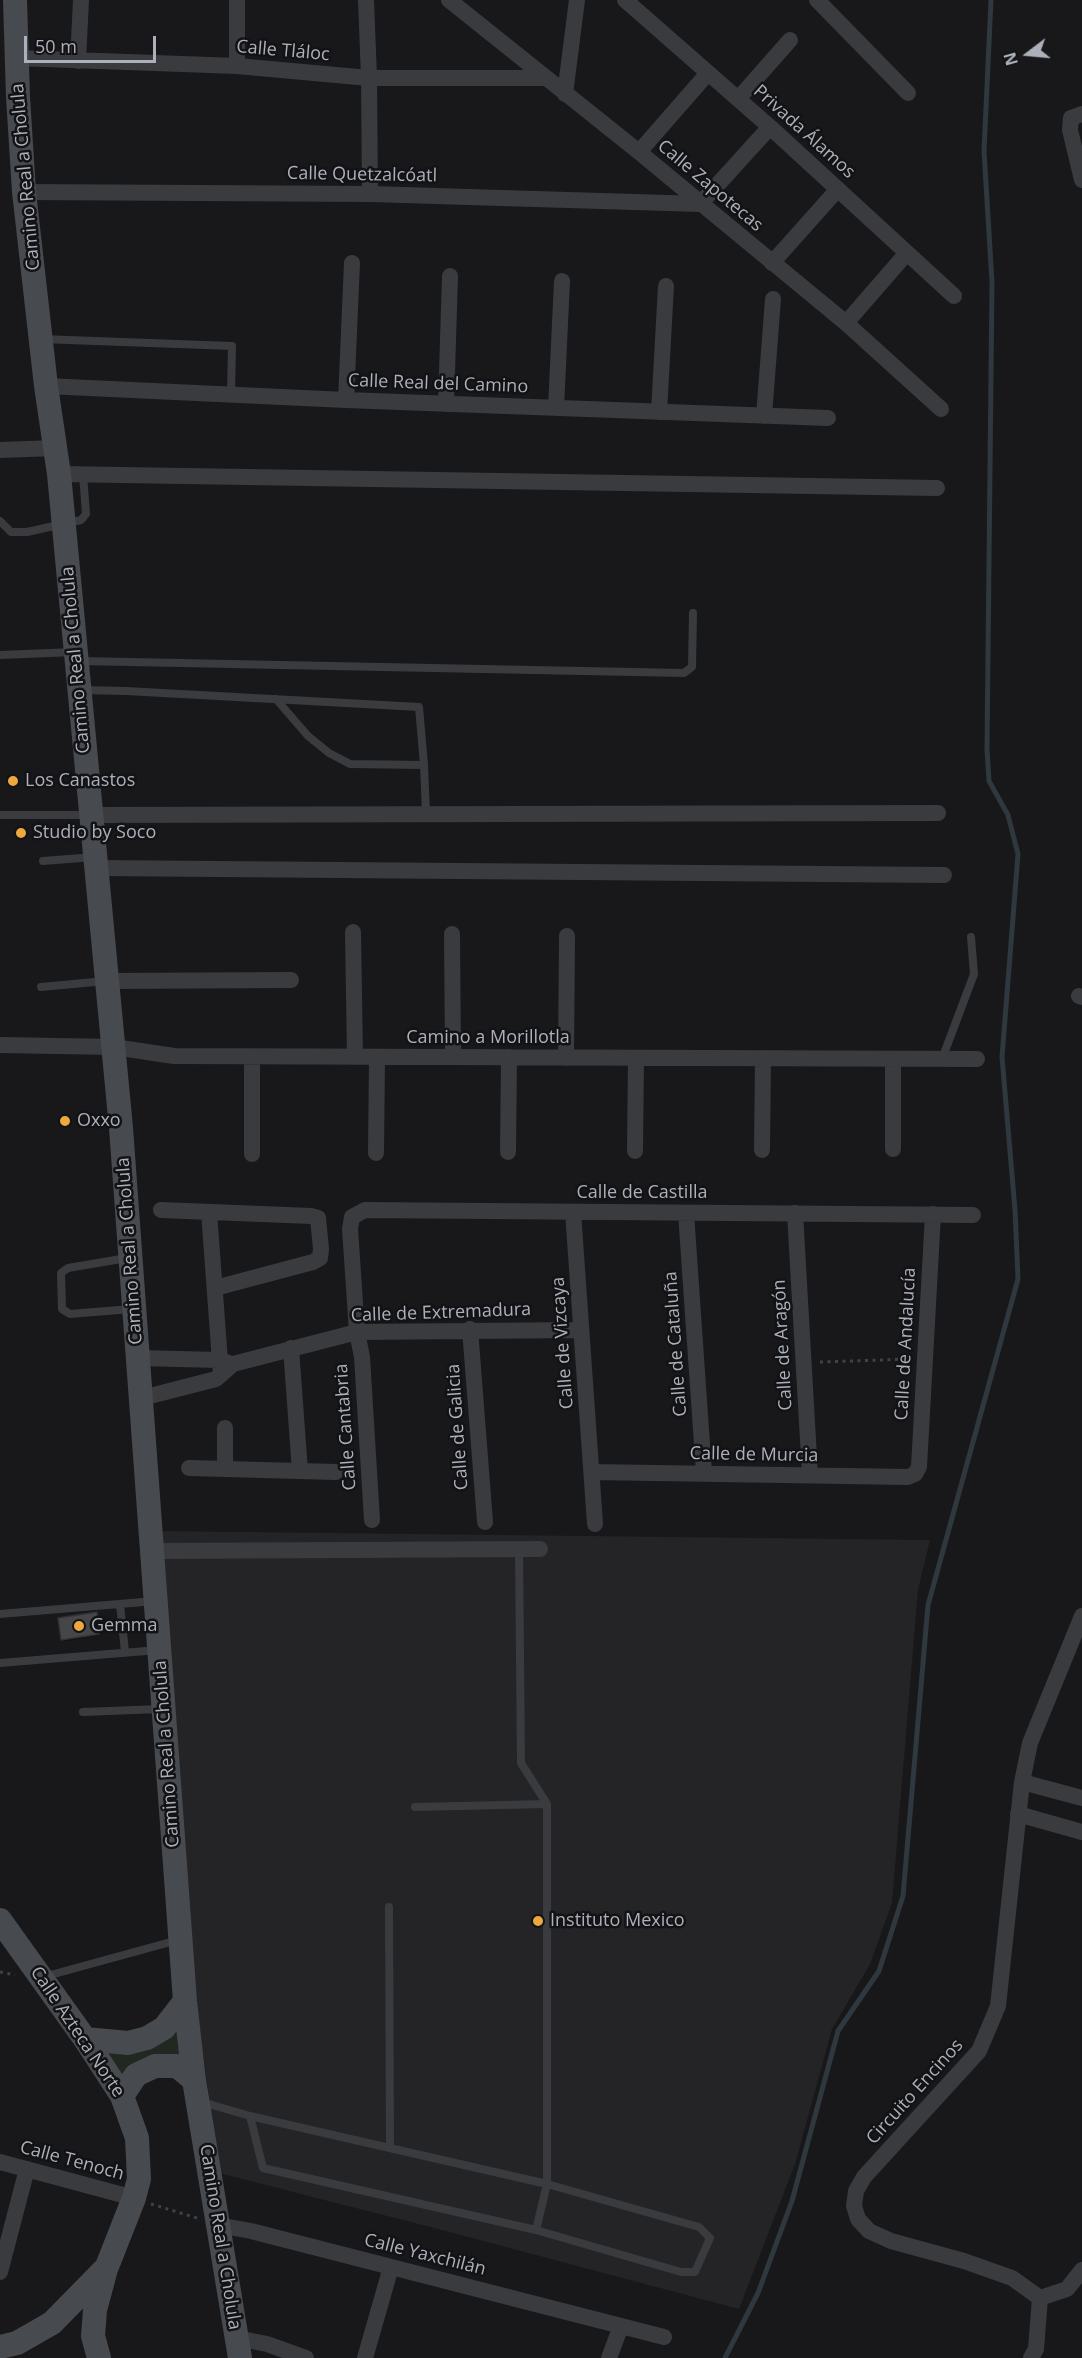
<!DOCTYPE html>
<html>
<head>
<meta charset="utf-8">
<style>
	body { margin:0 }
	#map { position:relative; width:1082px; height:2358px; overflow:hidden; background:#18181a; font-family:"Open Sans",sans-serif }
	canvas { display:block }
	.north { position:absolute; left:998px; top:24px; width:60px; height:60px; -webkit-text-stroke:4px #131315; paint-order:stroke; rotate:254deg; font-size:16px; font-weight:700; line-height:24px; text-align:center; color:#abb0ba }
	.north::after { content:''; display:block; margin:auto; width:21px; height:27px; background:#abb0ba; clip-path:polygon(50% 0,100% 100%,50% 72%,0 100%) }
	.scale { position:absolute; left:24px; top:36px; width:132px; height:27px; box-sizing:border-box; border:3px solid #abb0ba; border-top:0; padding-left:8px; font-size:18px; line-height:21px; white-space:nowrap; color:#abb0ba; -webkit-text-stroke:4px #131315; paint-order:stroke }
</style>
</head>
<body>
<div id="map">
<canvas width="1082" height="2358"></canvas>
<div class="north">N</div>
<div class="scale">50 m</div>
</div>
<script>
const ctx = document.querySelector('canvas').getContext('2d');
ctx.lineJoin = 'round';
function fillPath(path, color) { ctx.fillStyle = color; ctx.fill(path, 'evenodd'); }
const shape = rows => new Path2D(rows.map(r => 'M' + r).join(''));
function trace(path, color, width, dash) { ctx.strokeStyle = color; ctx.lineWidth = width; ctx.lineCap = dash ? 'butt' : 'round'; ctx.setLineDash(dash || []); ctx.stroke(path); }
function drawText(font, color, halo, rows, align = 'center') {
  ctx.font = font + ' "Open Sans",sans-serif'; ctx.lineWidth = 5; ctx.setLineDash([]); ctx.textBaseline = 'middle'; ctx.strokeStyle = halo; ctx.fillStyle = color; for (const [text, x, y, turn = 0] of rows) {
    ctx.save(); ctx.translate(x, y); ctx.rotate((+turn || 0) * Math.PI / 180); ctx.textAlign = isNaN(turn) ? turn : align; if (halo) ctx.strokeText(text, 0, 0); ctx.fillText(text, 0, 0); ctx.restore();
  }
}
fillPath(shape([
	[155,1531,930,1540,918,1590,892,1903,870,1964,832,2029,795,2164,739,2309,442,2230,219,2173,196,1998]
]), '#242427');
fillPath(shape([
	[178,2027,182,2057,120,2080,104,2054,132,2052]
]), '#202821');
fillPath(shape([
	[97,1614,99,1616,102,1635,65,1641,62,1640]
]), '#0007');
trace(shape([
	[725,2358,758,2293,792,2201,838,2031,879,1971,903,1896,928,1605,1018,1279,1015,1210,1002,1057,1018,854,1008,815,989,781,987,749,992,282,984,151,991,0]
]), '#2e383e', 5);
const building = shape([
	[97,1612,100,1634,61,1640,58,1618,97,1612]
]);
fillPath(building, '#45464a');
trace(building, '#323236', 1.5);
trace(shape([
	[820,1362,909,1359],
	[0,1972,15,1975],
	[151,2204,197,2218]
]), '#3f4246', 3, [3, 4.5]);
trace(shape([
	[41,339,232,346,231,395],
	[0,521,11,532,27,532,81,520,86,514,83,474],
	[0,655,75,652],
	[80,661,684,673,692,667,693,613],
	[82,690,126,691,419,707,424,765,350,764,329,753,308,736,276,699],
	[424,765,426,814],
	[0,815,90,815],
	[43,861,94,857],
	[41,987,106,981],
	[942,1059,974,974,971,937],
	[127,1258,68,1268,61,1273,62,1309,70,1314,131,1309],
	[519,1549,521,1763,547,1804,547,2184,536,2230],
	[120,1604,125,1652],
	[0,1614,155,1601],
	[0,1663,158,1650],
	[83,1712,160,1709],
	[415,1807,547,1804],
	[389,1907,390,2148],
	[43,1977,178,1940],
	[202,2102,250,2116,547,2184,699,2227,710,2238,695,2272,681,2272,536,2230,263,2168,250,2116]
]), '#393b3f', 8);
trace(shape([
	[237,0,237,66],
	[366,0,369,78,370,194],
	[449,0,639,152,846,323,941,409],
	[625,0,770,127,954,296],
	[817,0,908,93],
	[17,58,237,66,369,78,545,78],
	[78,61,81,0],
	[565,94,577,0],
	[738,99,790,40],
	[1082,114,1071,118,1070,130,1082,180],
	[639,152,708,73],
	[24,192,370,194,700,204,770,127],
	[772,263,838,189],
	[846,323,906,254],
	[46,386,346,400,828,418],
	[346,400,352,263],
	[446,404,450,276],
	[556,408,562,281],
	[659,412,666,286],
	[764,416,773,299],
	[0,450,55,448],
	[59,474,937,488],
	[90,815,938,813],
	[96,868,944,875],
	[353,932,355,1057],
	[452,934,453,1057],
	[108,981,291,980],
	[1079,996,1082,997],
	[0,1045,114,1047,174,1056,977,1059],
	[566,1058,567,936],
	[893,1059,893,1149],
	[762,1150,763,1058],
	[635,1151,636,1058],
	[508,1152,509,1057],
	[376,1153,377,1057],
	[252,1154,252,1057],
	[161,1210,311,1216,318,1218,321,1249,320,1258,313,1262,215,1288],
	[209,1212,221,1375],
	[573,1212,595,1524],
	[686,1213,704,1473],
	[795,1213,810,1475],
	[470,1329,485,1522],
	[291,1348,300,1471],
	[138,1358,220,1360,229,1363],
	[142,1398,216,1379,233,1364,357,1332,581,1330],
	[225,1428,225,1469],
	[189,1468,336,1472],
	[592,1472,908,1477,915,1474,919,1467,933,1214],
	[372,1520,362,1357,357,1332,350,1229,352,1217,365,1210,973,1215],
	[153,1551,540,1549],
	[1082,1616,1030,1743,1022,1782,998,2006,979,2051,864,2177,856,2191,854,2206,858,2219,869,2231,891,2241,964,2261,1012,2278,1040,2298,1067,2289,1082,2270],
	[1022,1782,1082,1798],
	[1018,1814,1082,1832],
	[0,2162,134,2198],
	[218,2225,251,2231,664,2337],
	[0,2272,27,2169],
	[237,2338,267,2344,306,2358],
	[365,2358,391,2267],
	[609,2358,621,2326],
	[1031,2358,1036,2349,1040,2298]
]), '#393b3f', 16);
trace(shape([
	[15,0,18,97,24,192,46,386,59,474,121,1128,185,2001,194,2080,240,2358],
	[0,1920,85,2039,122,2096,137,2138,139,2179,134,2198,106,2269,95,2310,93,2336,99,2358],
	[85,2039,128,2043,147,2038,164,2028,185,2001],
	[122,2096,136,2075,155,2066,177,2066,194,2080],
	[0,2347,17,2343,52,2323,104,2270]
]), '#474a4f', 24);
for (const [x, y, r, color] of [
	[13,781,6,"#eda83e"],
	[21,833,6,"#eda83e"],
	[65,1121,6,"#eda83e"],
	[79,1626,6,"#eda83e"],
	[538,1921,6,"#eda83e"]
]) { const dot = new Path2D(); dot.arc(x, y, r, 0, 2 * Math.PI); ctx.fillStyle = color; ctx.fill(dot); trace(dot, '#131315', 2); }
drawText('18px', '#abb0ba', '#131315', [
	["Calle Tláloc",283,51,5],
	["Privada Álamos",804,132,42],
	["Calle Quetzalcóatl",362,175,1],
	["Camino Real a Cholula",26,177,-95],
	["Calle Zapotecas",710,186,40],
	["Calle Real del Camino",438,384,2],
	["Camino Real a Cholula",76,660,-95],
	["Camino a Morillotla",488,1038],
	["Calle de Castilla",642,1193],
	["Camino Real a Cholula",130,1251,-94],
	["Calle de Extremadura",441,1313,-2],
	["Calle de Vizcaya",563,1343,-94],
	["Calle de Cataluña",676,1344,-94],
	["Calle de Andalucía",906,1344,-87],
	["Calle de Aragón",783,1345,-93],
	["Calle Cantabria",346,1427,-94],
	["Calle de Galicia",458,1427,-94],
	["Calle de Murcia",754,1455,1],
	["Camino Real a Cholula",167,1754,-94],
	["Calle Azteca Norte",77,2032,56],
	["Circuito Encinos",915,2092,-48],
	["Calle Tenoch",72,2161,15],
	["Camino Real a Cholula",220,2237,81],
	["Calle Yaxchilán",425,2255,14]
]);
drawText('18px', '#abb0ba', '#131315', [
	["Los Canastos",25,781],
	["Studio by Soco",33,833],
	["Oxxo",77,1121],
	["Gemma",91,1626],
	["Instituto Mexico",550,1921]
], 'left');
</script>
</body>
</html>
